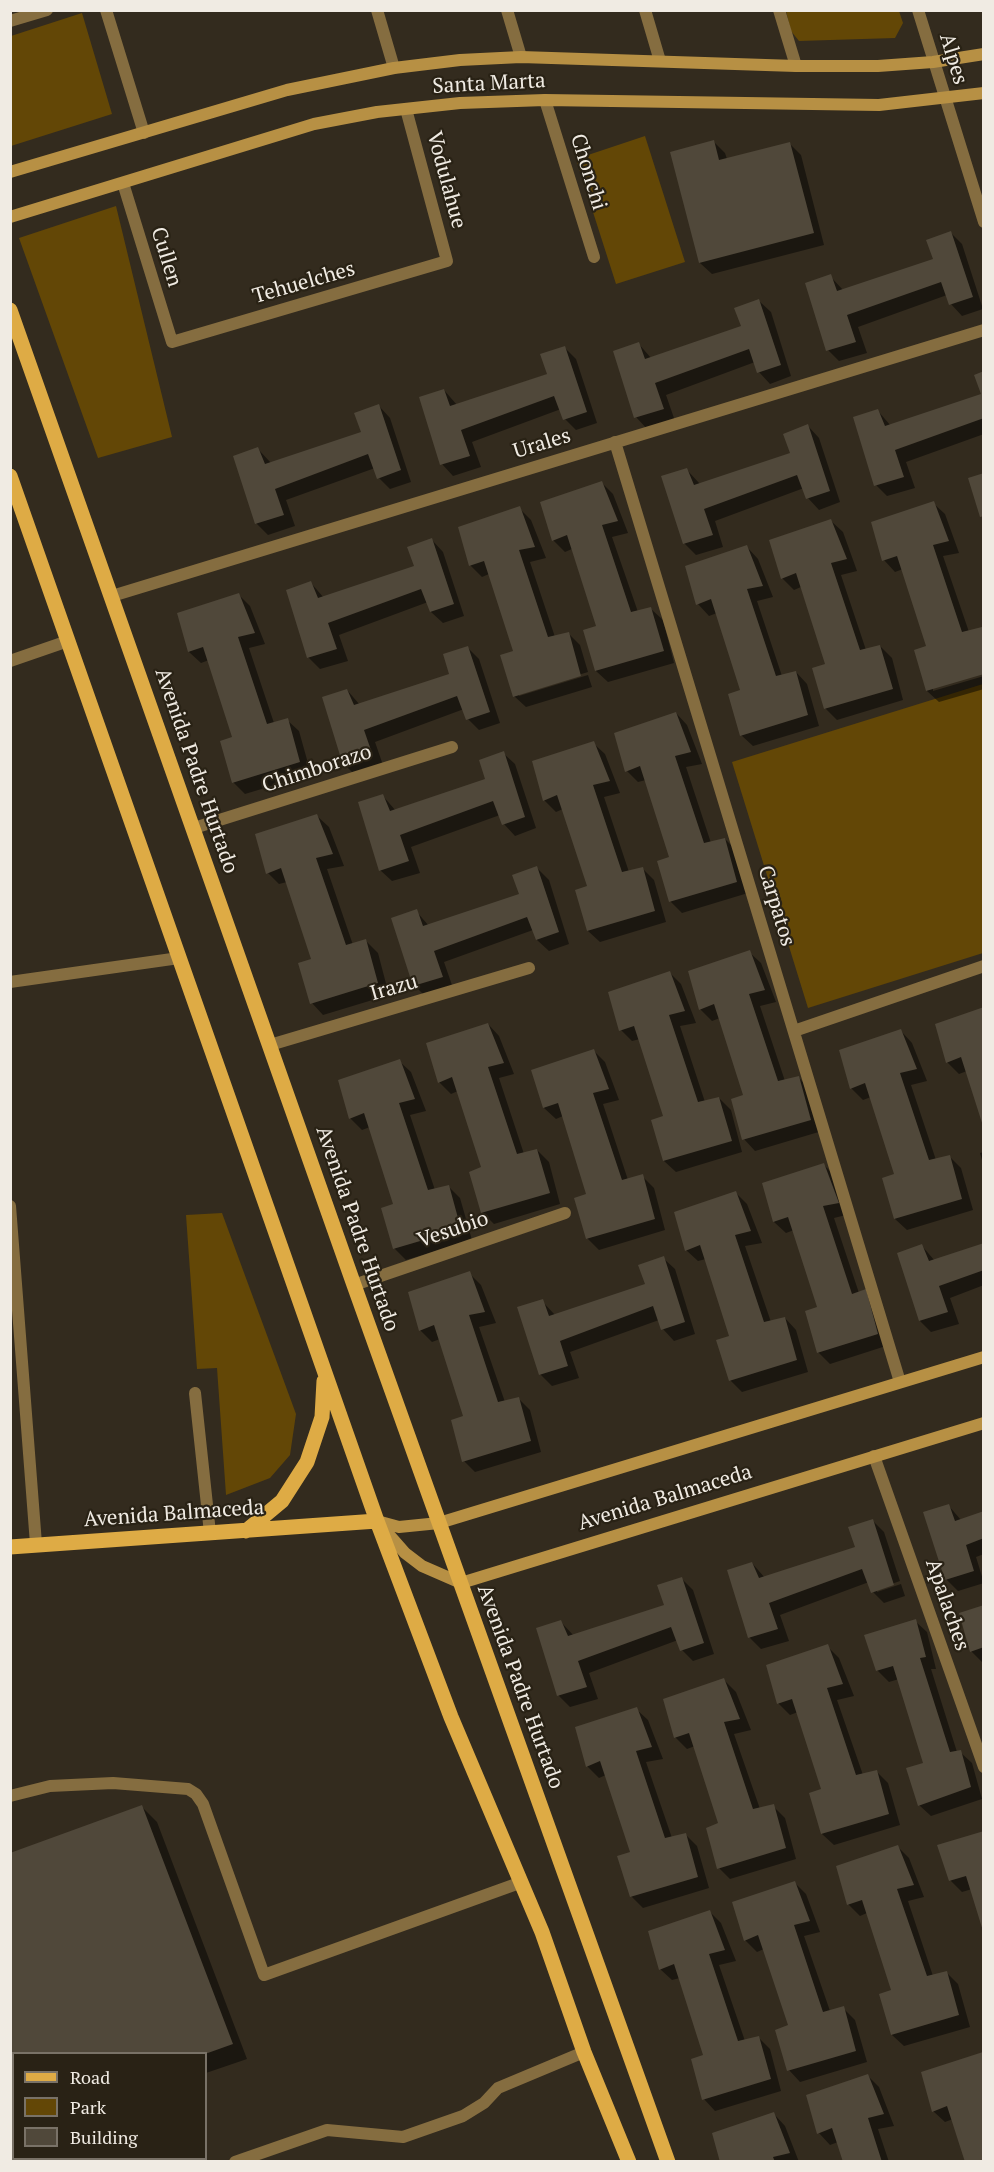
<!DOCTYPE html>
<html>
<head>
<meta charset="utf-8">
<style>
	body { margin:0 }
	#map { position:relative; width:994px; height:2172px; overflow:hidden; background:#332b1e; font-family:"PT Serif",serif }
	canvas { display:block }
	.frame { position:absolute; inset:0; border:12px solid #f0ebe3; pointer-events:none }
	.legend { position:absolute; left:12px; top:2052px; width:195px; height:108px; box-sizing:border-box; background:#292215; border:2px solid #797267; margin:0; padding:8px 10px; list-style:none; font-size:18px; color:#f0ebe3 }
	.legend li { display:flex; align-items:center; gap:12px; height:30px }
	.legend b { width:30px; border:2px solid #797267 }
</style>
</head>
<body>
<div id="map">
<canvas width="994" height="2172"></canvas>
<div class="frame"></div>
<ul class="legend">
<li><b style="height:8px;background:#deab45"></b>Road</li>
<li><b style="height:16px;background:#634706"></b>Park</li>
<li><b style="height:16px;background:#50483a"></b>Building</li>
</ul>
</div>
<script>
const ctx = document.querySelector('canvas').getContext('2d');
ctx.lineJoin = 'round';
function fillPath(path, color) { ctx.fillStyle = color; ctx.fill(path, 'evenodd'); }
const shape = rows => new Path2D(rows.map(r => 'M' + r).join(''));
function trace(path, color, width, dash) { ctx.strokeStyle = color; ctx.lineWidth = width; ctx.lineCap = dash ? 'butt' : 'round'; ctx.setLineDash(dash || []); ctx.stroke(path); }
function drawText(font, color, halo, rows, align = 'center') {
  ctx.font = font + ' "PT Serif",serif'; ctx.lineWidth = 4.5; ctx.setLineDash([]); ctx.textBaseline = 'middle'; ctx.strokeStyle = halo; ctx.fillStyle = color; for (const [text, x, y, turn = 0] of rows) {
    ctx.save(); ctx.translate(x, y); ctx.rotate((+turn || 0) * Math.PI / 180); ctx.textAlign = isNaN(turn) ? turn : align; if (halo) ctx.strokeText(text, 0, 0); ctx.fillText(text, 0, 0); ctx.restore();
  }
}
fillPath(shape([
	[786,11,899,11,903,23,895,38,799,41,791,31],
	[82,13,112,114,11,146,11,36],
	[645,136,685,262,616,284,576,159],
	[116,206,172,437,98,458,19,238],
	[983,684,983,953,808,1008,732,762],
	[222,1213,296,1414,290,1455,270,1478,226,1495,217,1368,197,1369,186,1215]
]), '#634706');
fillPath(shape([
	[714,142,725,153,727,159,789,143,801,155,824,245,712,274,700,263],
	[951,233,962,244,983,309,962,316,951,304,947,295,858,327,867,353,839,361,828,350,830,276,843,290,935,260],
	[759,301,771,312,791,376,770,384,759,372,755,362,666,395,675,421,647,429,636,417,638,343,651,358,743,327],
	[565,348,576,359,597,423,576,430,565,419,561,409,472,442,481,467,453,476,442,464,444,390,457,405,548,374],
	[984,373,984,434,906,462,915,488,887,496,876,485,878,411,891,426,983,395],
	[379,406,390,418,411,482,390,489,379,478,375,468,286,500,295,526,268,535,256,523,258,449,271,463,363,433],
	[808,426,819,438,840,502,819,510,808,498,804,488,715,521,723,547,696,555,684,543,687,470,700,484,792,453],
	[602,483,613,494,628,533,612,537,638,612,651,609,663,620,674,663,608,682,596,671,597,627,572,549,565,552,553,540],
	[933,503,945,514,959,553,943,556,969,632,984,630,984,672,933,688,933,691,984,676,984,689,939,702,927,691,928,647,903,569,895,572,884,560],
	[519,508,531,520,546,558,530,562,555,637,568,633,580,645,588,672,519,693,519,696,588,675,592,687,526,707,514,696,515,652,489,574,482,577,470,565],
	[831,521,843,532,857,571,841,575,866,650,880,646,892,658,903,700,837,720,825,708,826,665,801,587,794,590,782,578],
	[432,540,443,552,464,616,443,623,431,612,428,602,339,635,348,661,320,669,308,657,311,583,324,598,416,567],
	[747,547,758,559,773,597,757,601,782,676,796,672,807,684,819,726,753,746,741,735,742,691,717,613,709,616,698,604],
	[238,594,250,606,265,644,249,648,274,723,287,720,299,731,311,774,245,794,233,782,234,738,209,660,201,663,189,652],
	[468,648,479,659,500,723,479,730,468,719,464,709,375,742,384,768,356,776,344,764,347,690,360,705,451,674],
	[676,713,687,725,702,764,686,767,711,843,725,839,737,851,748,893,682,913,670,901,671,858,646,780,638,782,627,771],
	[593,743,605,754,620,793,604,797,629,872,642,868,654,880,666,922,600,942,588,931,589,887,563,809,556,812,544,800],
	[503,753,515,764,536,828,515,836,504,824,500,815,411,847,420,873,392,881,380,870,383,796,396,811,487,780],
	[317,816,329,827,344,866,327,869,353,945,366,941,378,953,389,995,323,1015,312,1003,313,960,287,882,279,884,268,873],
	[537,868,549,880,569,944,549,951,537,940,533,930,444,962,453,988,426,997,414,985,416,911,429,926,521,895],
	[749,952,761,963,776,1002,760,1006,785,1081,798,1077,810,1089,822,1131,755,1151,744,1139,745,1095,720,1018,712,1021,700,1009],
	[670,973,681,984,696,1023,680,1026,705,1102,719,1098,731,1110,742,1152,676,1172,664,1161,665,1117,640,1039,632,1041,621,1030],
	[984,1009,967,1071,959,1074,947,1062],
	[488,1024,499,1036,514,1074,499,1078,524,1154,537,1150,549,1162,560,1204,494,1224,482,1212,483,1168,458,1091,451,1094,439,1082],
	[901,1031,912,1043,927,1081,911,1085,936,1160,949,1156,961,1168,973,1210,907,1230,895,1219,884,1179,896,1175,871,1097,863,1100,851,1088],
	[593,1050,605,1062,619,1100,603,1104,628,1180,642,1176,654,1188,665,1230,599,1250,587,1238,588,1194,563,1116,556,1119,544,1108],
	[399,1061,411,1072,426,1111,410,1115,435,1190,448,1186,460,1198,472,1240,406,1260,394,1248,395,1205,370,1127,362,1130,350,1118],
	[984,1152,984,1167,980,1153],
	[823,1164,835,1176,850,1214,834,1218,859,1293,866,1291,889,1345,830,1364,818,1352,819,1308,794,1230,786,1233,774,1222],
	[735,1192,747,1204,762,1243,745,1246,771,1322,785,1318,796,1330,808,1372,742,1392,730,1380,731,1336,706,1259,698,1261,686,1250],
	[984,1245,984,1285,950,1298,959,1324,931,1332,920,1321,922,1246,935,1261],
	[663,1258,675,1269,695,1334,674,1341,663,1329,659,1320,570,1352,579,1378,552,1386,540,1374,542,1301,555,1315,647,1285],
	[469,1273,481,1285,496,1323,479,1327,505,1402,518,1398,530,1410,541,1452,475,1472,464,1461,465,1417,440,1339,432,1342,420,1330],
	[948,1505,961,1520,984,1513,984,1554,976,1557,984,1583,958,1591,946,1579],
	[873,1521,884,1532,900,1581,877,1589,877,1592,901,1584,905,1596,884,1603,873,1592,869,1582,780,1615,789,1641,761,1649,750,1638,729,1571,752,1563,765,1578,857,1548],
	[682,1579,693,1590,714,1654,693,1661,682,1650,678,1640,589,1673,598,1699,570,1707,559,1696,538,1629,561,1622,574,1636,666,1606],
	[984,1606,984,1662,983,1663,971,1651],
	[915,1621,927,1632,936,1669,931,1669,957,1752,960,1752,972,1763,982,1799,931,1816,919,1805,925,1764,899,1679,889,1682,877,1670],
	[827,1646,839,1658,854,1696,837,1700,863,1775,877,1772,888,1783,900,1825,834,1845,822,1834,823,1790,798,1712,790,1715,778,1703],
	[724,1680,736,1692,751,1730,734,1734,760,1809,773,1806,785,1818,796,1859,730,1879,719,1868,720,1824,695,1746,687,1749,675,1737],
	[636,1709,648,1720,663,1759,646,1762,672,1838,686,1835,697,1846,709,1888,643,1908,631,1896,632,1853,606,1775,599,1778,587,1766],
	[142,1807,157,1822,247,2059,206,2073,206,2054,14,2054,14,2139,10,2140,10,1855],
	[984,1832,972,1889,962,1892,950,1880],
	[898,1847,909,1858,924,1897,908,1901,933,1976,947,1973,958,1984,970,2027,904,2046,892,2035,893,1991,867,1913,860,1916,848,1904],
	[794,1882,806,1894,820,1932,804,1936,830,2011,843,2008,855,2020,867,2062,800,2082,789,2070,790,2026,764,1949,757,1952,745,1940],
	[709,1911,721,1923,736,1961,719,1965,745,2041,758,2037,770,2049,781,2091,715,2111,704,2099,705,2055,680,1978,672,1980,660,1969],
	[982,2053,984,2055,984,2162,953,2119,945,2122,933,2111],
	[868,2076,879,2087,894,2126,878,2129,889,2162,845,2162,838,2142,830,2145,819,2133],
	[774,2114,785,2126,799,2162,722,2162]
]), '#0007');
fillPath(shape([
	[714,140,719,160,790,142,814,233,699,263,670,152],
	[951,231,973,297,949,305,941,282,847,315,856,342,826,351,805,283,831,274,837,291,933,259,926,240],
	[759,299,781,365,757,373,749,349,655,383,664,409,634,418,613,351,639,342,645,359,741,326,734,308],
	[565,346,587,412,563,420,554,396,461,430,470,456,440,465,419,397,444,389,450,406,547,374,540,354],
	[984,371,984,418,895,450,904,477,874,486,853,417,878,409,885,426,981,394,974,375],
	[379,404,401,470,377,479,368,454,275,489,284,515,255,524,233,456,258,447,265,464,361,432,354,413],
	[808,424,830,491,806,499,797,475,704,509,713,535,683,544,661,476,687,468,694,485,790,453,783,434],
	[984,473,984,516,980,517,968,478],
	[602,481,618,521,602,525,631,612,651,607,664,651,595,671,583,630,596,626,567,535,552,541,540,502],
	[934,501,949,541,933,545,962,632,982,627,984,674,926,691,914,650,926,646,897,556,882,561,871,522],
	[520,506,535,547,519,550,548,637,569,632,581,676,513,697,500,655,513,651,484,561,469,566,458,527],
	[831,519,847,559,831,563,860,650,880,645,893,689,824,709,812,668,825,664,796,573,781,579,769,540],
	[432,538,454,604,430,612,421,589,328,623,337,649,307,658,286,590,311,581,318,598,414,566,407,547],
	[747,545,763,586,747,589,776,676,796,671,808,715,740,736,728,694,740,690,711,599,696,605,685,566],
	[239,593,255,633,238,637,267,724,288,718,300,762,232,783,220,741,232,737,203,647,188,652,177,613],
	[468,646,490,712,466,720,457,696,364,730,373,756,343,765,322,697,347,689,354,705,449,674,443,654],
	[676,712,691,752,675,756,704,843,725,838,737,882,669,902,657,861,669,857,640,766,625,772,614,733],
	[594,741,610,781,593,785,622,872,643,867,655,911,587,931,575,890,587,886,557,795,543,801,532,761],
	[504,751,525,817,502,825,493,801,400,835,409,861,379,871,358,802,383,794,390,811,485,779,479,760],
	[317,814,333,854,316,858,346,945,366,939,378,983,310,1004,298,963,311,959,281,868,266,874,255,834],
	[537,866,559,932,536,940,527,917,434,951,443,977,413,986,391,918,417,909,423,926,519,894,512,875],
	[750,950,765,990,749,994,778,1081,799,1076,811,1120,742,1140,731,1099,743,1095,714,1004,699,1010,688,971],
	[670,971,685,1011,669,1015,698,1102,719,1097,732,1141,663,1161,651,1120,663,1116,634,1026,619,1031,608,992],
	[984,1007,984,1126,983,1126,961,1057,946,1063,935,1024],
	[488,1023,504,1063,488,1067,517,1154,537,1149,550,1193,481,1213,469,1172,481,1167,452,1077,438,1083,426,1043],
	[901,1029,917,1069,900,1073,929,1160,950,1155,962,1199,894,1219,882,1178,894,1174,865,1083,850,1089,839,1050],
	[594,1049,609,1089,593,1093,622,1180,643,1174,655,1219,586,1239,574,1198,586,1194,558,1103,543,1108,531,1070],
	[400,1059,415,1099,399,1103,428,1190,449,1185,461,1229,393,1249,381,1208,393,1204,364,1113,349,1119,338,1080],
	[824,1163,839,1203,823,1206,852,1294,866,1289,878,1334,817,1353,805,1311,817,1307,788,1217,773,1222,762,1183],
	[736,1191,751,1231,735,1235,764,1322,785,1317,797,1360,729,1381,716,1340,729,1336,700,1245,685,1251,674,1212],
	[984,1243,984,1270,939,1286,948,1312,919,1321,897,1253,922,1244,929,1261],
	[664,1256,685,1322,661,1330,653,1306,560,1341,568,1366,539,1375,517,1307,543,1299,549,1316,645,1284,638,1265],
	[470,1271,485,1312,469,1315,498,1402,519,1397,531,1441,462,1462,451,1420,463,1416,434,1325,419,1331,408,1292],
	[949,1504,955,1521,984,1511,984,1538,966,1545,974,1571,945,1580,923,1512],
	[873,1519,894,1585,871,1593,862,1569,769,1603,778,1629,748,1638,727,1570,752,1562,759,1578,855,1547,848,1527],
	[682,1577,704,1643,680,1651,671,1627,578,1661,587,1687,557,1696,536,1628,561,1620,568,1636,664,1605,657,1585],
	[984,1605,984,1647,970,1652,959,1613],
	[916,1619,926,1657,920,1658,950,1752,961,1750,971,1787,918,1806,906,1768,923,1763,893,1666,876,1671,864,1635],
	[828,1644,843,1684,827,1688,856,1775,877,1770,889,1814,821,1834,809,1793,821,1789,792,1699,777,1704,766,1665],
	[724,1678,740,1719,724,1722,753,1809,774,1804,786,1848,717,1869,706,1828,718,1823,689,1733,674,1738,663,1699],
	[637,1707,652,1747,636,1751,665,1838,686,1833,698,1877,630,1897,617,1856,630,1852,600,1761,586,1767,575,1727],
	[142,1805,233,2044,205,2054,14,2054,14,2119,10,2120,10,1853],
	[984,1831,984,1931,983,1931,966,1876,949,1881,937,1845],
	[898,1845,914,1885,897,1889,927,1976,947,1971,959,2015,891,2035,879,1994,891,1990,862,1900,847,1905,836,1866],
	[795,1881,810,1921,794,1925,823,2012,844,2006,856,2051,787,2071,775,2030,788,2025,758,1935,744,1941,732,1902],
	[710,1910,725,1950,709,1954,738,2041,759,2036,771,2079,702,2100,691,2059,703,2055,674,1964,659,1970,648,1931],
	[983,2052,984,2162,965,2162,947,2106,932,2112,921,2072],
	[868,2074,884,2114,868,2118,882,2162,843,2162,832,2128,817,2134,806,2095],
	[774,2112,790,2153,773,2157,775,2162,720,2162,712,2133]
]), '#50483a');
trace(shape([
	[10,1796,50,1786,113,1783,188,1789,196,1794,203,1804,264,1975,522,1882],
	[235,2162,327,2130,403,2137,463,2116,484,2103,498,2088,584,2052]
]), '#856d40', 12);
trace(shape([
	[106,10,144,133],
	[377,10,394,68],
	[507,10,521,57],
	[645,10,660,61],
	[779,10,796,66],
	[918,10,984,222],
	[10,21,47,10],
	[545,100,594,257],
	[123,183,172,342,447,261,406,109],
	[615,442,900,1382],
	[112,596,984,330],
	[10,661,68,641],
	[194,828,452,747],
	[10,982,179,958],
	[794,1031,984,966],
	[270,1045,529,968],
	[10,1206,36,1544],
	[354,1285,565,1213],
	[195,1393,210,1533],
	[874,1456,984,1767]
]), '#856d40', 12);
trace(shape([
	[10,172,287,90,394,68,460,60,521,57,796,66,878,66,933,62,984,54],
	[10,217,314,124,377,112,460,103,545,100,879,105,984,93],
	[377,1521,399,1527,439,1523,984,1357],
	[383,1528,405,1553,422,1566,461,1583,984,1423]
]), '#b79044', 12);
trace(shape([
	[10,310,354,1285,668,2162],
	[10,476,377,1521,451,1717,542,1932,584,2052,629,2162],
	[246,1531,282,1501,307,1462,322,1417,324,1381],
	[10,1547,377,1521]
]), '#deab45', 15);
drawText('21px', '#f0ebe3', '#292215', [
	["Alpes",953,59,73],
	["Santa Marta",489,84,-3],
	["Chonchi",588,172,73],
	["Vodulahue",446,180,75],
	["Cullen",166,257,73],
	["Tehuelches",304,283,-16],
	["Urales",542,444,-17],
	["Chimborazo",317,769,-18],
	["Avenida Padre Hurtado",196,771,71],
	["Carpatos",776,906,73],
	["Irazu",394,988,-16],
	["Avenida Padre Hurtado",357,1229,71],
	["Vesubio",453,1230,-19],
	["Avenida Balmaceda",665,1498,-17],
	["Avenida Balmaceda",174,1514,-4],
	["Apalaches",947,1605,71],
	["Avenida Padre Hurtado",520,1687,70]
]);
</script>
</body>
</html>
